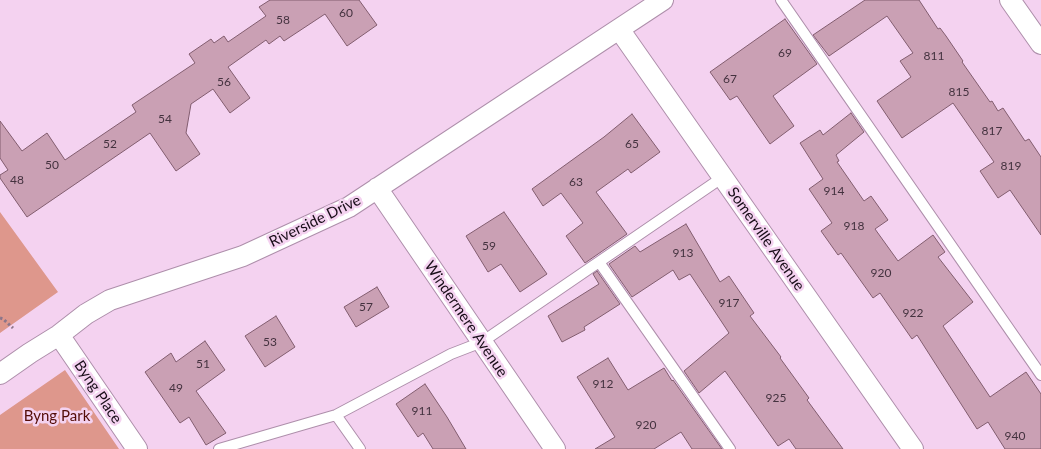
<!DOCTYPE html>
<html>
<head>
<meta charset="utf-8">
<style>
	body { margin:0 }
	canvas { display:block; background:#f4d2f0 }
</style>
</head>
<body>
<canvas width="1041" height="449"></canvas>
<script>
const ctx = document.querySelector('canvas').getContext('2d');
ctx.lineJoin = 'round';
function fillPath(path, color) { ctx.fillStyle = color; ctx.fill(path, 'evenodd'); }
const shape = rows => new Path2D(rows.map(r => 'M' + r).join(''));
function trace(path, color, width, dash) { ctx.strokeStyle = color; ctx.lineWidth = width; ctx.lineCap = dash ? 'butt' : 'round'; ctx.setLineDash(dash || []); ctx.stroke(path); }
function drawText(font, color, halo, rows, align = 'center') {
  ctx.font = font + ' Lato,sans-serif'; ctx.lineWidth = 5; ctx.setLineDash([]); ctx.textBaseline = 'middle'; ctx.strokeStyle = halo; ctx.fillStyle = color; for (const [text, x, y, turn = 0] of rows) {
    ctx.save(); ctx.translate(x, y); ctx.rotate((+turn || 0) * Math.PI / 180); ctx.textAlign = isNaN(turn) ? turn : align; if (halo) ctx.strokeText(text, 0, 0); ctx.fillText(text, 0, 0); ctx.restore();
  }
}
fillPath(shape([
	[0,212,58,292,0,333],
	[65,370,119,449,0,449,0,415]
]), '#de978c');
const building = shape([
	[270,0,359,0,377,25,347,46,325,14,284,41,280,36,269,44,266,40,228,67,250,98,230,113,213,89,191,104,186,133,200,154,176,171,150,133,27,217,0,178,0,175,8,170,0,158,0,121,22,151,47,133,65,160,136,112,132,105,195,63,189,54,211,39,214,43,224,36,228,42,266,16,259,7,270,0],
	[865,0,919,0,938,29,940,28,946,36,963,61,962,62,990,102,992,101,998,111,1003,108,1025,141,1029,139,1041,157,1041,235,1010,190,998,198,980,171,994,162,953,103,902,138,877,101,911,77,900,61,913,53,887,16,829,56,813,35,865,0],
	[785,19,817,64,773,96,794,126,770,144,737,96,730,100,710,72,785,19],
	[851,113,864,132,836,155,839,161,837,162,864,201,871,196,888,220,875,229,898,261,933,235,945,252,938,257,973,302,943,326,990,397,1026,372,1041,394,1041,449,1005,449,988,422,977,429,917,335,912,339,880,293,873,298,841,253,838,255,821,231,832,223,809,189,823,179,800,143,820,130,823,135,851,113],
	[632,114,660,152,631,173,628,169,596,192,627,234,585,263,566,236,583,223,561,193,543,206,532,189,604,137,632,114],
	[504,212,547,274,520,292,501,264,488,272,466,236,504,212],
	[686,224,720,282,729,276,754,313,750,316,781,357,780,358,809,398,807,400,843,449,796,449,789,439,778,446,725,371,699,393,684,371,729,333,690,274,679,280,673,270,632,297,609,264,635,246,640,252,686,224],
	[597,271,620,304,584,327,585,330,562,342,548,316,599,284,593,274,597,271],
	[377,287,389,307,356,327,344,307,377,287],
	[276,316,295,347,265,367,245,336,276,316],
	[205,341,225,370,196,391,226,433,206,445,189,417,180,423,145,372,171,353,176,362,205,341],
	[608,358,628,390,664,368,672,381,673,380,722,449,692,449,681,432,654,449,595,449,615,437,577,377,608,358],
	[425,384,447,417,466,449,433,449,423,433,418,437,396,404,425,384]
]);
fillPath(building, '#caa0b4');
trace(building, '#825d6f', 1);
const service = shape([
	[781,0,1041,375],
	[599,262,730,449],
	[336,415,360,449],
	[219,449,336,415,451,354,482,342,723,177]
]);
const minor = shape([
	[1010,0,1041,44],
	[619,29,913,449],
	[377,188,555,449],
	[59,335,137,449],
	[0,374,30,353,59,335,86,314,110,300,243,256,349,207,663,0]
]);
trace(service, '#ae8fab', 12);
trace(minor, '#ae8fab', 22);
trace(shape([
	[0,318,3,319,13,328]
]), '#8c758a', 3, [2.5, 2.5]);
trace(service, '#fff', 10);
trace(minor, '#fff', 20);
drawText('12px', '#44323f', null, [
	["60",346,13],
	["58",283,20],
	["69",785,53],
	["811",934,56],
	["67",730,79],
	["56",224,82],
	["815",959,92],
	["54",165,119],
	["817",992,131],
	["52",110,144],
	["65",632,144],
	["50",52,165],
	["819",1011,166],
	["48",17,180],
	["63",576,182],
	["914",834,191],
	["918",854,226],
	["59",489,246],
	["913",683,253],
	["920",881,273],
	["917",729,303],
	["57",366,307],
	["922",913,313],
	["53",270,342],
	["51",203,364],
	["912",603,384],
	["49",176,388],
	["925",776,398],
	["911",422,411],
	["920",646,425],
	["940",1015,436]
]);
drawText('15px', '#180d18', '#f4d2f0', [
	["Riverside Drive",315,221,-26],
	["Somerville Avenue",766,239,55],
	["Windermere Avenue",466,319,56],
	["Byng Place",98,392,56]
]);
drawText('15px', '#530c07', '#f4d2f0', [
	["Byng Park",57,416]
]);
</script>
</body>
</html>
